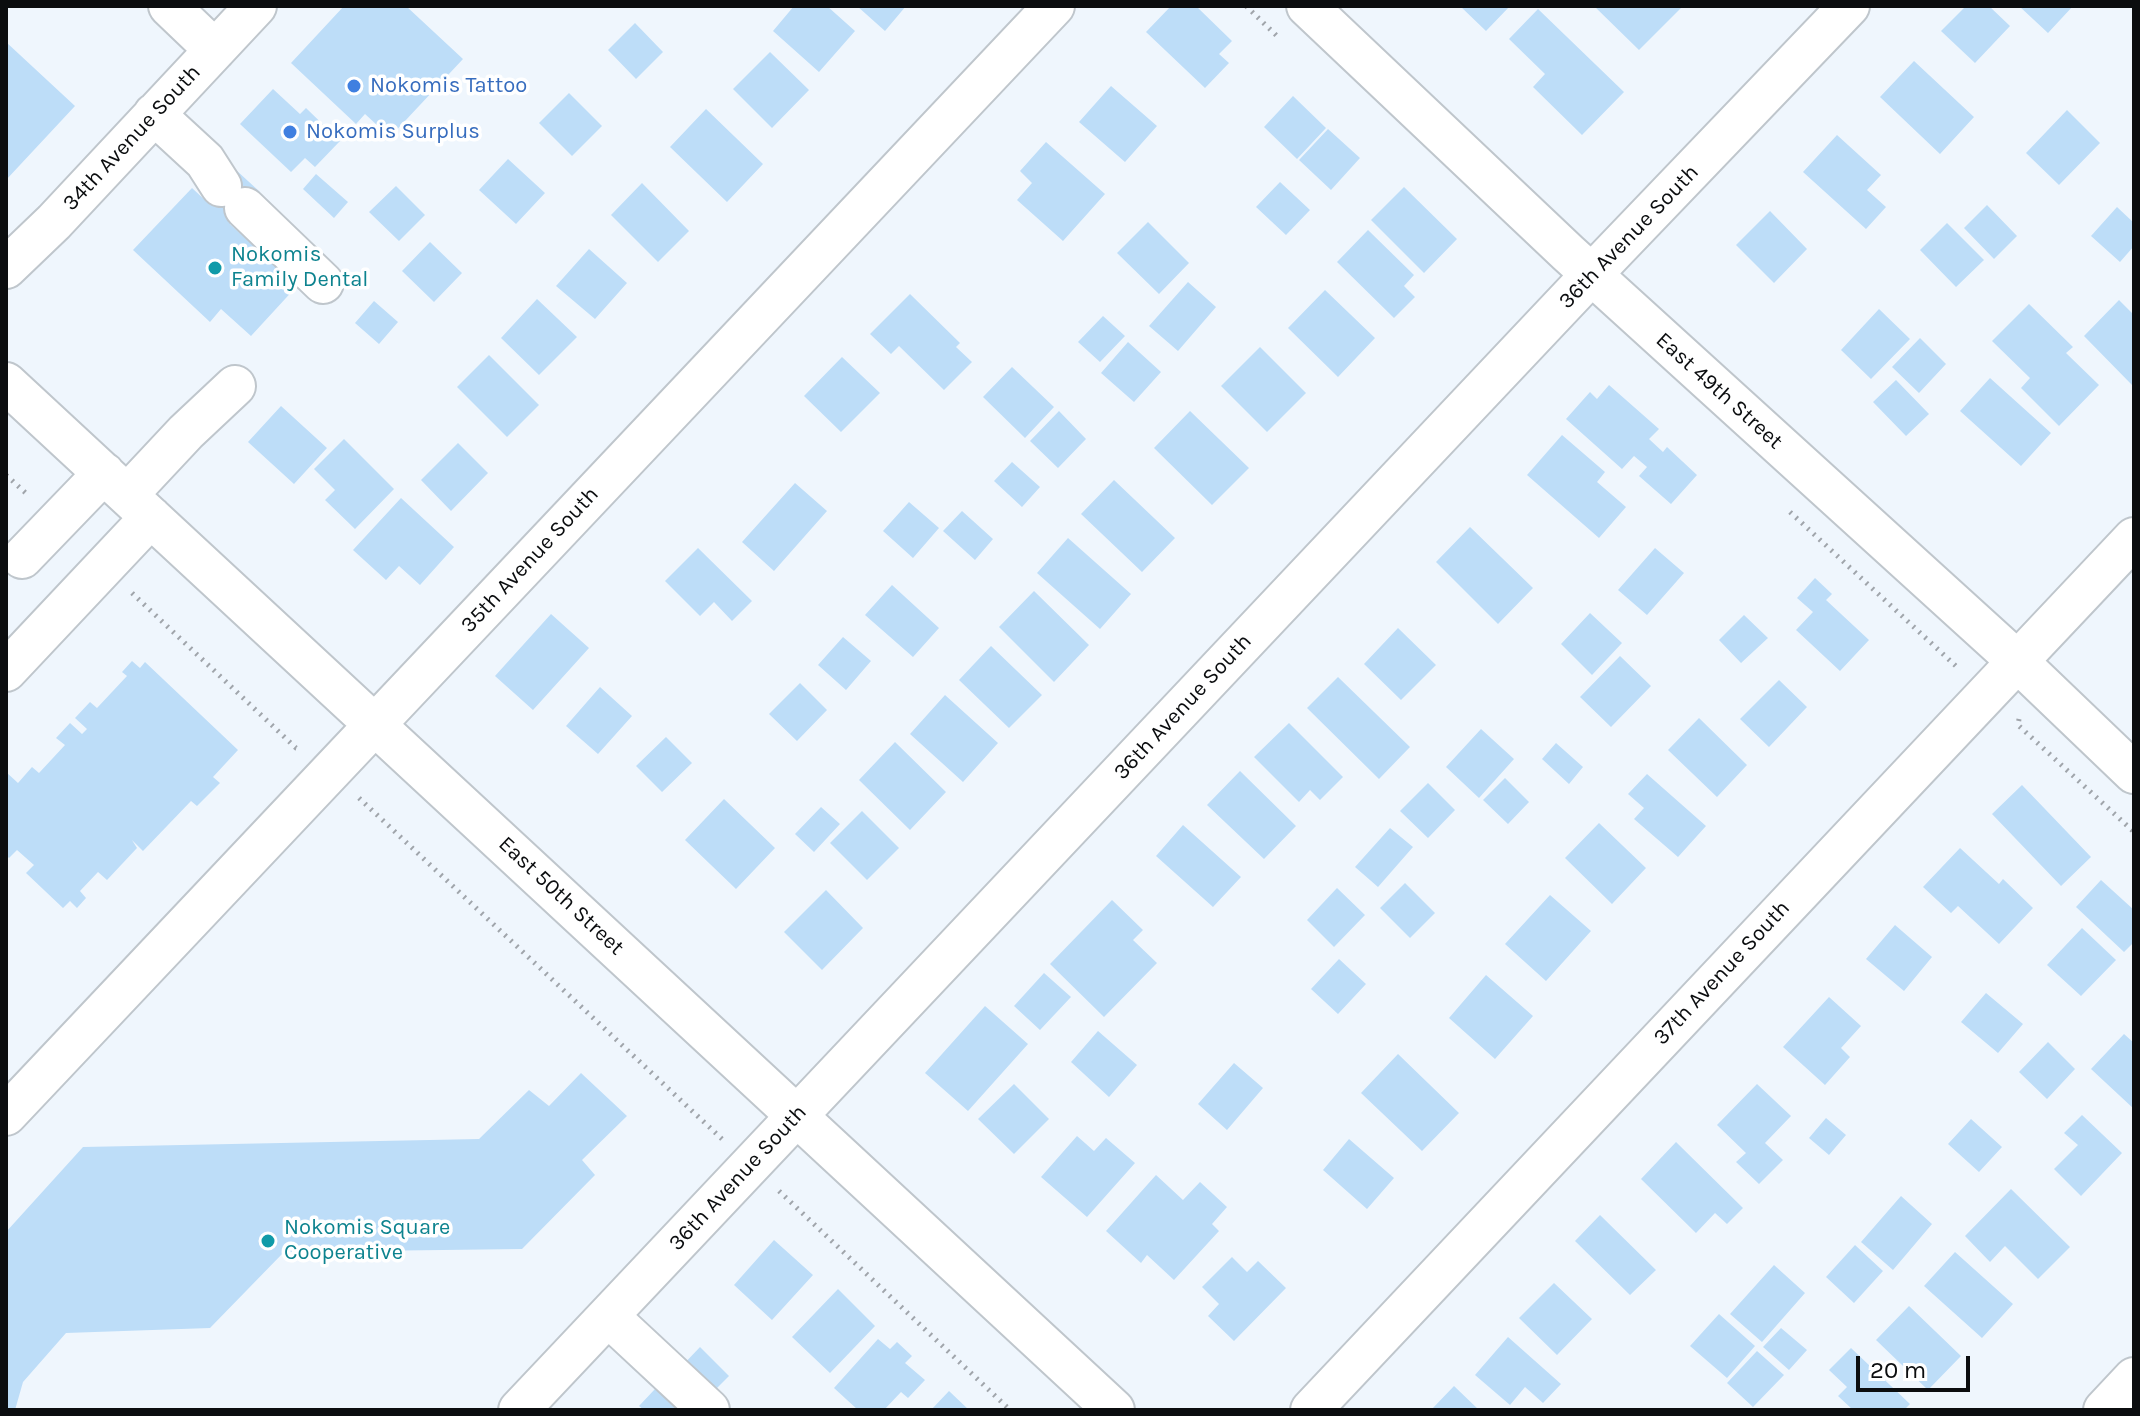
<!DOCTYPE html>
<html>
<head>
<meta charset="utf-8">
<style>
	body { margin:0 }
	#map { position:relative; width:2140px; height:1416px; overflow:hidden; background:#eff6fd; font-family:Karla,sans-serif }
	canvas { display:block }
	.frame { position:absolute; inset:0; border:8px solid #0b0d0f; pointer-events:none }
	.scale { position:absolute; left:1856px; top:1356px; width:114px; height:36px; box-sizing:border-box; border:4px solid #0b0d0f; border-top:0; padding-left:10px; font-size:24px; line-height:28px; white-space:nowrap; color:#0b0d0f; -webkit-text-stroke:6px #fff; paint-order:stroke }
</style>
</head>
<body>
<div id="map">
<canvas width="2140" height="1416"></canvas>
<div class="frame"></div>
<div class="scale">20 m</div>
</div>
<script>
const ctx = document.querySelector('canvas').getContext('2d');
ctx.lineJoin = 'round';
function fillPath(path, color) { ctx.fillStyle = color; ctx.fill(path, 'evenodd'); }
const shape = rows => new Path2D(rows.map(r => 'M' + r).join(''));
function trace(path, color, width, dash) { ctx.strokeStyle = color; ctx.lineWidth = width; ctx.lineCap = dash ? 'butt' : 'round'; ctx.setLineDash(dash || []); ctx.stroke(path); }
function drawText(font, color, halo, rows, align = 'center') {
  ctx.font = font + ' Karla,sans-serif'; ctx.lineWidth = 7; ctx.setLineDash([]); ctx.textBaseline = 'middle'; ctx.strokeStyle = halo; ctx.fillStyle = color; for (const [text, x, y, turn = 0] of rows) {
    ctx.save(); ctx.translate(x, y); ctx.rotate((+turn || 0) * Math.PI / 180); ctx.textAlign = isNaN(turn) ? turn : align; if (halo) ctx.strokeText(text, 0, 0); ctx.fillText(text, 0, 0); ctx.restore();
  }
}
fillPath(shape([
	[344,6,406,6,463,59,390,137,365,114,356,124,291,63],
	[794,6,827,6,855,31,819,72,773,31],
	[857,6,906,6,885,31],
	[1171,6,1196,6,1232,41,1219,54,1229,63,1205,88,1146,32],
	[1460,6,1510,6,1486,31],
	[1594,6,1679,6,1681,8,1639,50],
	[1966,6,1989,6,2010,26,1975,63,1941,31],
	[2019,6,2073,6,2048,33],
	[1538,9,1624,92,1582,135,1533,87,1545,74,1509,39],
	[635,23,663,52,636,79,608,50],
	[6,42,75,106,6,180],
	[770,52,809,90,772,128,733,89],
	[1914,61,1974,117,1940,154,1880,97],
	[1111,86,1157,126,1125,162,1079,122],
	[273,89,300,114,306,108,340,141,315,167,305,158,291,172,240,124],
	[569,93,602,126,572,156,539,123],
	[1293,96,1326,128,1297,159,1264,127],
	[706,109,763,164,727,202,670,147],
	[2067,110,2100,143,2059,185,2026,153],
	[1328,129,1360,158,1331,190,1299,160],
	[1837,135,1881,175,1867,190,1886,207,1866,229,1803,172],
	[1046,142,1105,194,1063,241,1017,200,1032,183,1020,171],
	[508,159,545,193,516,224,479,190],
	[236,170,260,192,230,224,297,286,251,336,221,309,210,322,133,250,192,188,206,201],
	[316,174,348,202,334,218,303,189],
	[1280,182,1310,210,1286,235,1256,207],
	[642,183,689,231,658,262,611,215],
	[396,186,425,215,399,241,369,212],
	[1404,187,1457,239,1424,273,1371,220],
	[1987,205,2017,236,1994,259,1964,228],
	[2117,207,2134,223,2134,246,2120,262,2091,236],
	[1770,211,1807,249,1774,283,1736,245],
	[1148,222,1189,263,1159,294,1117,253],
	[1947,223,1984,260,1956,287,1920,250],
	[1368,230,1414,275,1404,286,1415,297,1394,318,1337,262],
	[430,242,462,273,434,302,402,271],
	[589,249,627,283,595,319,556,286],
	[1188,282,1216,307,1178,351,1149,326],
	[1325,290,1375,338,1338,377,1288,328],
	[910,294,960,343,956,347,972,362,944,390,899,346,891,354,870,334],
	[537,299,577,337,539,375,501,338],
	[2119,300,2134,315,2132,385,2084,336],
	[374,301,398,322,379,344,355,323],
	[2029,304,2073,347,2066,353,2099,385,2059,426,2021,388,2030,378,1992,341],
	[1879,309,1910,339,1871,379,1841,350],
	[1103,316,1125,336,1100,362,1078,342],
	[1920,338,1946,364,1919,393,1892,367],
	[1128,342,1161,372,1134,402,1101,373],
	[1260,347,1306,393,1267,432,1221,386],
	[489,355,539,405,507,437,457,387],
	[842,357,880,393,841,432,804,396],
	[1012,367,1054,407,1025,438,983,397],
	[1990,378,2051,433,2021,466,1960,411],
	[1896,380,1929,414,1906,436,1873,402],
	[1609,385,1659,429,1649,439,1663,452,1667,447,1697,475,1671,504,1639,476,1647,467,1634,456,1622,469,1566,419,1590,392,1597,399],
	[281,406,327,448,294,484,248,442],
	[1059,411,1086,439,1058,468,1030,441],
	[1190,411,1249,468,1212,505,1154,448],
	[1562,435,1605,472,1597,482,1626,507,1599,538,1527,475],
	[344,439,394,489,355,529,325,500,335,490,314,469],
	[458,443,488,473,451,511,421,480],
	[1012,462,1040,487,1022,507,994,481],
	[1114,480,1175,538,1142,572,1081,514],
	[795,483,827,511,774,571,742,542],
	[401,498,454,547,420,585,399,566,386,580,353,550],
	[909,502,939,528,913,558,883,531],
	[962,511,993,539,975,560,943,531],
	[1470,527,1533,588,1498,624,1436,562],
	[1068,538,1131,594,1100,629,1037,573],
	[698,548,752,601,732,621,714,602,700,616,665,581],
	[1655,548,1684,573,1647,615,1618,590],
	[1815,578,1832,594,1826,600,1869,640,1840,671,1796,630,1813,612,1797,598],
	[892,585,939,628,913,657,865,615],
	[1034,591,1089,645,1054,682,999,627],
	[1590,613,1622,643,1592,675,1561,644],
	[551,614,589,648,533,710,495,676],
	[1744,615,1768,638,1741,663,1719,640],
	[1398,628,1436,665,1401,700,1364,664],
	[843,637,871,661,846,690,818,665],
	[991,646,1042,695,1009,728,959,680],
	[1620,656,1651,686,1611,727,1580,697],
	[132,661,140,668,145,662,238,750,213,777,220,783,197,806,191,801,143,851,132,840,137,848,107,880,98,872,80,891,86,898,77,908,70,901,63,908,26,873,34,865,17,850,9,858,6,855,6,772,18,783,32,767,39,773,65,745,56,738,70,723,82,734,87,729,75,718,90,702,97,708,127,676,122,672],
	[1338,677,1410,747,1379,779,1307,708],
	[1779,680,1807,707,1769,747,1740,719],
	[800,683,827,710,797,741,769,714],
	[600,687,632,716,598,754,566,726],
	[945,695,998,743,963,782,910,734],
	[1699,718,1747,765,1717,797,1668,750],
	[1289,723,1343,777,1320,800,1310,790,1299,802,1254,757],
	[1481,729,1514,759,1479,798,1446,767],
	[666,737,692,763,662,792,636,766],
	[895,742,946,792,910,830,859,780],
	[1556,743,1583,767,1569,784,1542,759],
	[1240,771,1296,826,1264,859,1207,805],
	[1647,774,1706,826,1678,857,1634,819,1644,808,1628,794],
	[1505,778,1529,802,1508,824,1483,800],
	[1428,783,1455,810,1428,838,1400,811],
	[2022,785,2091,857,2061,886,1992,814],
	[724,799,775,848,736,889,685,840],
	[821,807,840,824,814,852,795,834],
	[862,811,899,848,867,880,830,843],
	[1599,823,1646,868,1612,904,1565,858],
	[1183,825,1241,877,1213,907,1156,856],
	[1390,828,1413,847,1378,887,1355,867],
	[1960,848,1999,884,2003,879,2033,908,1999,944,1958,906,1951,913,1923,887],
	[2101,880,2134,910,2134,942,2124,952,2076,907],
	[1405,883,1435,913,1410,938,1380,908],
	[1337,888,1365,915,1334,947,1307,920],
	[826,890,863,928,822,970,784,932],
	[1550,895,1591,931,1546,981,1505,944],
	[1112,900,1143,930,1133,940,1157,963,1104,1017,1050,964],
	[1895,925,1932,957,1904,991,1866,959],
	[2082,928,2116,960,2081,996,2047,965],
	[1339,959,1366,984,1338,1014,1311,989],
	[1044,973,1071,997,1040,1030,1014,1006],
	[1486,975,1533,1016,1495,1059,1449,1018],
	[1986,993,2023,1024,1998,1053,1961,1022],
	[1829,997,1861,1026,1841,1048,1850,1057,1825,1085,1783,1047],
	[985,1006,1028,1044,968,1111,925,1073],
	[1098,1031,1137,1065,1109,1097,1071,1062],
	[2124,1034,2134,1043,2134,1109,2091,1069],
	[2048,1042,2075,1069,2047,1099,2019,1072],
	[1398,1054,1459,1113,1422,1151,1361,1093],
	[1234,1063,1263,1088,1227,1130,1198,1104],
	[581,1073,627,1116,582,1160,595,1175,522,1249,284,1252,210,1328,66,1333,23,1382,15,1410,6,1410,6,1232,83,1147,479,1139,529,1090,549,1106],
	[1014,1084,1049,1119,1014,1154,978,1119],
	[1757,1084,1791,1116,1765,1143,1783,1160,1759,1184,1736,1162,1746,1153,1717,1125],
	[2082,1115,2122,1153,2081,1196,2054,1169,2078,1145,2064,1133],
	[1826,1118,1846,1135,1829,1155,1809,1138],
	[1971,1119,2002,1147,1979,1172,1948,1144],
	[1077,1136,1094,1151,1106,1138,1135,1163,1087,1217,1041,1177],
	[1349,1139,1394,1178,1367,1209,1323,1170],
	[1676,1142,1743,1208,1727,1224,1715,1213,1696,1233,1641,1179],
	[1156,1175,1183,1200,1200,1182,1227,1207,1212,1224,1219,1231,1174,1280,1147,1255,1141,1263,1106,1231],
	[2011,1189,2070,1247,2038,1279,2005,1246,1990,1262,1965,1236],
	[1901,1196,1932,1224,1893,1270,1861,1242],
	[1600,1215,1656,1270,1630,1295,1575,1241],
	[774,1240,813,1275,772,1320,734,1285],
	[1855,1245,1883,1271,1854,1303,1826,1277],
	[1955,1252,2013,1304,1982,1338,1924,1286],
	[1232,1257,1247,1272,1258,1261,1286,1288,1234,1341,1208,1316,1219,1304,1202,1287],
	[1774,1265,1805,1293,1762,1342,1730,1314],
	[1554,1283,1592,1319,1557,1355,1519,1318],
	[838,1289,875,1326,830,1373,792,1337],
	[1909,1306,1961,1356,1928,1390,1876,1340],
	[1719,1314,1755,1346,1727,1378,1690,1346],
	[1781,1328,1807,1350,1789,1370,1763,1347],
	[1508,1337,1561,1384,1543,1403,1525,1387,1510,1405,1475,1375],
	[878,1339,890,1349,897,1342,912,1356,905,1363,925,1380,908,1398,901,1392,884,1410,858,1410,834,1388],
	[700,1347,729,1376,709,1396,680,1368],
	[1851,1348,1910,1404,1904,1410,1853,1410,1838,1396,1847,1387,1829,1370],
	[1757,1351,1784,1375,1753,1407,1727,1383],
	[1454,1386,1479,1410,1431,1410],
	[655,1389,678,1410,644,1410,639,1406],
	[949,1391,969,1410,931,1410]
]), '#bdddf8');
const minor = shape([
	[169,6,215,50],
	[1307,6,1568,253,2016,660,2134,773],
	[154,114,205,161,221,186],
	[245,208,323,283],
	[6,268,54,222,256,6],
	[6,383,1114,1410],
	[127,495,186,432,235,386],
	[22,558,104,473],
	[6,671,151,517],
	[6,1115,1054,6],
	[608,1316,709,1410],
	[519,1410,1592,274,1849,6],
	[1311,1410,2134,538],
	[2104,1410,2134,1378]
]);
trace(minor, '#bfc6cc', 44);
trace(shape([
	[1246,6,1277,36],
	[6,475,29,496],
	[1790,512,1958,668],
	[132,593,296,748,300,749],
	[2019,719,2018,725,2134,832],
	[359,798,722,1139],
	[779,1191,1010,1410]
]), '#a0a5ab', 5, [2, 6]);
trace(minor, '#fff', 40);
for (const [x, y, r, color] of [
	[354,86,8,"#3f7fe0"],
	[290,132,8,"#3f7fe0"],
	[215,268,8,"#0f9aa8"],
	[268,1241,8,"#0f9aa8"]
]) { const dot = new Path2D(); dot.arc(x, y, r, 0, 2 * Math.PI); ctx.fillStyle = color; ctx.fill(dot); trace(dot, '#fff', 3); }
drawText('22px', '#366cbe', '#fff', [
	["Nokomis Tattoo",370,86],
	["Nokomis Surplus",306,132]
], 'left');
drawText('22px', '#0b0d0f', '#fff', [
	["34th Avenue South",132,138,-47],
	["36th Avenue South",1629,237,-46],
	["East 49th Street",1719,391,42],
	["35th Avenue South",530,560,-47],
	["36th Avenue South",1183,707,-47],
	["East 50th Street",561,896,43],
	["37th Avenue South",1722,973,-47],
	["36th Avenue South",738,1178,-47]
]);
drawText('22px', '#0d838f', '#fff', [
	["Nokomis",231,255],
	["Family Dental",231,280],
	["Nokomis Square",284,1228],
	["Cooperative",284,1253]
], 'left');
</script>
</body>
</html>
